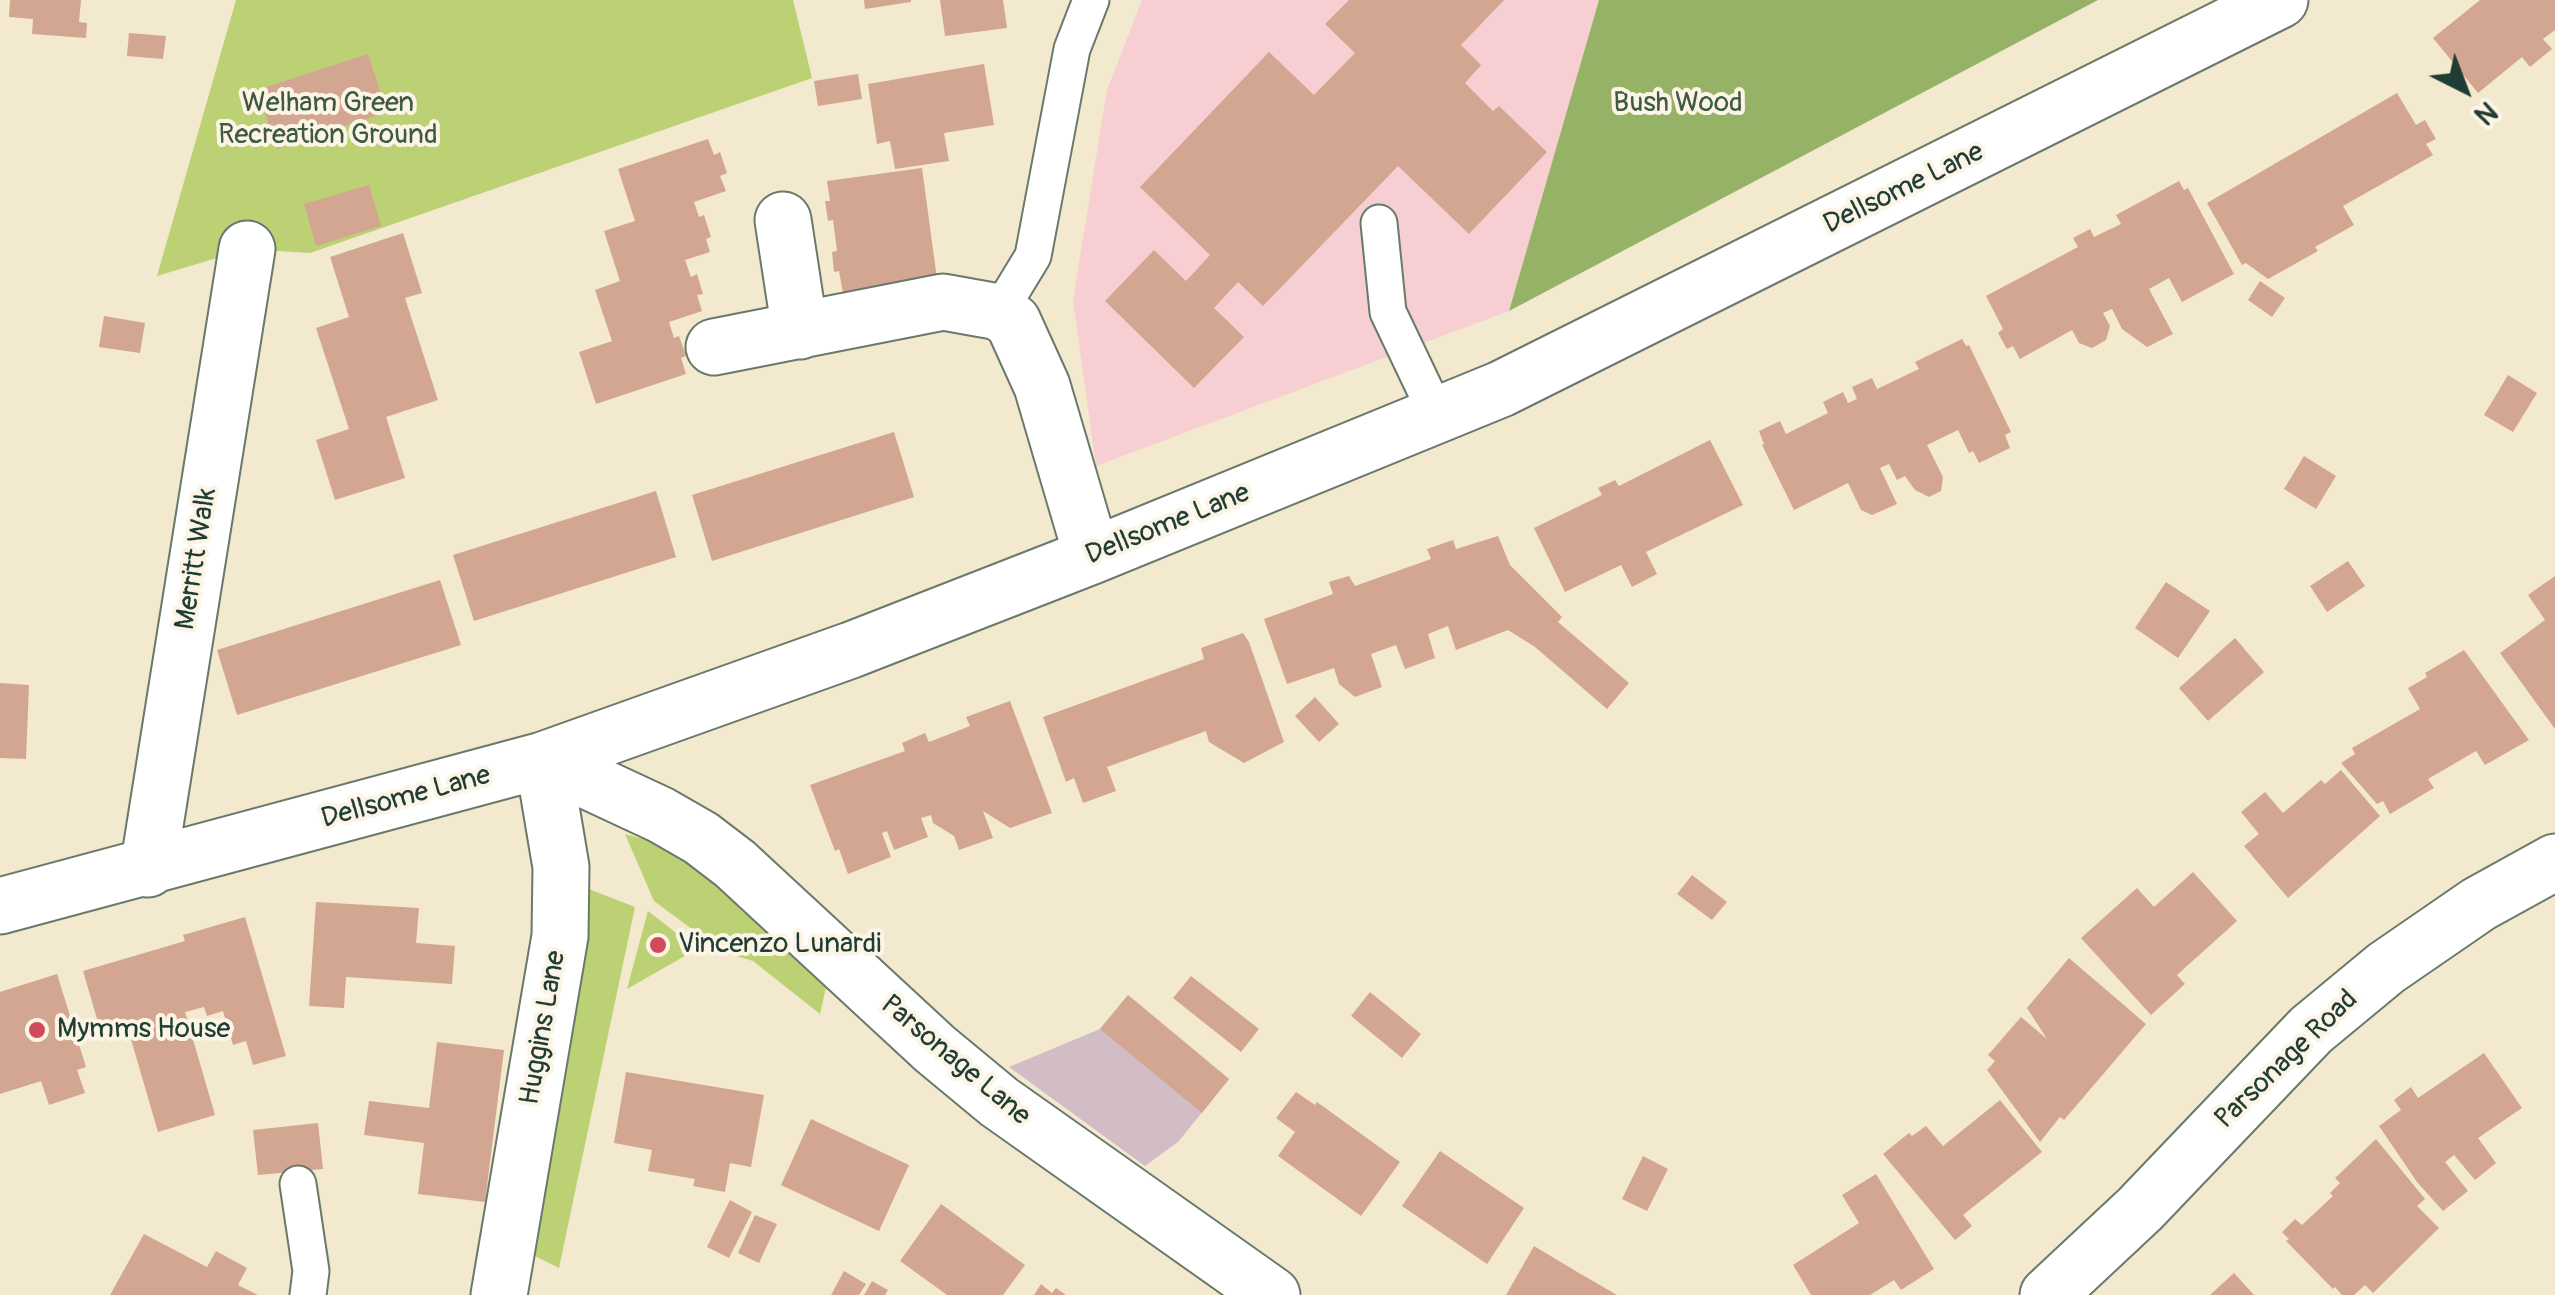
<!DOCTYPE html>
<html>
<head>
<meta charset="utf-8">
<style>
	body { margin:0 }
	#map { position:relative; width:2555px; height:1295px; overflow:hidden; background:#f3e9ce; font-family:Pangolin,sans-serif }
	canvas { display:block }
	.north { position:absolute; left:2415px; top:40px; width:100px; height:100px; -webkit-text-stroke:8px #fcf5e5; paint-order:stroke; rotate:138deg; font-size:28px; font-weight:700; line-height:40px; text-align:center; color:#1f3d34 }
	.north::after { content:''; display:block; margin:auto; width:35px; height:45px; background:#1f3d34; clip-path:polygon(50% 0,100% 100%,50% 72%,0 100%) }
</style>
</head>
<body>
<div id="map">
<canvas width="2555" height="1295"></canvas>
<div class="north">N</div>
</div>
<script>
const ctx = document.querySelector('canvas').getContext('2d');
ctx.lineJoin = 'round';
function fillPath(path, color) { ctx.fillStyle = color; ctx.fill(path, 'evenodd'); }
const shape = rows => new Path2D(rows.map(r => 'M' + r).join(''));
function trace(path, color, width, dash) { ctx.strokeStyle = color; ctx.lineWidth = width; ctx.lineCap = dash ? 'butt' : 'round'; ctx.setLineDash(dash || []); ctx.stroke(path); }
function drawText(font, color, halo, rows, align = 'center') {
  ctx.font = font + ' Pangolin,sans-serif'; ctx.lineWidth = 8; ctx.setLineDash([]); ctx.textBaseline = 'middle'; ctx.strokeStyle = halo; ctx.fillStyle = color; for (const [text, x, y, turn = 0] of rows) {
    ctx.save(); ctx.translate(x, y); ctx.rotate((+turn || 0) * Math.PI / 180); ctx.textAlign = isNaN(turn) ? turn : align; if (halo) ctx.strokeText(text, 0, 0); ctx.fillText(text, 0, 0); ctx.restore();
  }
}
fillPath(shape([
	[1142,0,1599,0,1509,311,1096,466,1073,300,1107,90]
]), '#f7cfd2');
fillPath(shape([
	[1128,995,1229,1079,1178,1142,1145,1166,1009,1067,1100,1029]
]), '#d2bdc6');
fillPath(shape([
	[236,0,793,0,812,78,310,253,247,249,157,276],
	[625,834,657,843,684,858,744,907,827,983,820,1014,753,961,723,952,654,901],
	[581,886,635,907,559,1268,533,1255],
	[648,911,697,949,627,989]
]), '#bcd074');
fillPath(shape([
	[1599,0,2098,0,1509,311]
]), '#95b266');
fillPath(shape([
	[10,0,81,0,79,22,87,23,86,38,32,34,33,19,9,17],
	[864,0,911,0,911,2,865,9],
	[940,0,1003,0,1007,28,945,36],
	[1349,0,1504,0,1461,45,1481,65,1465,83,1493,111,1499,106,1547,152,1469,234,1398,166,1263,306,1238,282,1214,308,1244,337,1194,388,1105,301,1154,250,1186,281,1210,255,1140,187,1269,52,1314,95,1355,53,1325,24],
	[2480,0,2555,0,2555,30,2543,39,2552,49,2530,67,2522,57,2478,93,2433,38],
	[129,33,166,36,163,59,127,56],
	[368,54,387,112,277,149,257,90],
	[984,64,994,125,944,133,949,161,895,169,890,141,877,144,868,84],
	[858,74,862,99,818,106,814,81],
	[2397,93,2416,125,2425,120,2436,139,2426,144,2433,155,2343,206,2354,225,2315,247,2318,251,2268,279,2246,263,2242,265,2207,203],
	[708,139,714,155,720,152,727,173,720,176,726,191,694,202,699,217,704,215,711,237,706,239,710,252,685,260,691,277,697,274,703,294,697,295,702,311,669,322,674,338,679,336,686,356,681,358,686,374,596,404,579,352,612,341,595,290,620,281,604,231,635,221,618,169],
	[922,168,937,279,843,293,839,271,834,272,832,252,837,251,833,220,828,221,825,201,830,201,827,181],
	[2179,181,2184,190,2188,188,2234,274,2182,302,2169,278,2149,289,2173,334,2147,347,2122,329,2112,309,2103,313,2110,326,2106,340,2092,348,2079,343,2072,330,2020,359,2013,346,2007,349,1998,333,2003,329,1986,296,2078,247,2073,238,2090,229,2094,237,2121,224,2116,215],
	[369,185,381,226,316,246,304,204],
	[403,233,422,293,405,298,438,400,386,417,405,478,335,500,316,440,349,429,316,328,349,317,330,257],
	[2260,281,2285,298,2272,317,2248,300],
	[104,316,145,323,140,353,99,347],
	[1962,339,1966,346,1969,345,2011,432,2005,435,2010,448,1979,463,1973,451,1969,453,1958,430,1927,445,1943,477,1941,491,1929,497,1915,490,1905,476,1897,480,1889,464,1880,468,1897,504,1872,515,1861,510,1848,483,1794,510,1762,445,1764,444,1759,431,1780,421,1786,434,1828,413,1823,402,1843,392,1848,403,1857,399,1852,387,1872,378,1877,389,1919,369,1915,362],
	[2508,375,2537,393,2513,432,2484,415],
	[894,432,914,497,712,561,692,495],
	[1710,440,1743,505,1646,552,1657,574,1632,587,1621,565,1565,592,1534,528,1602,495,1598,488,1615,480,1619,486],
	[2304,456,2336,476,2316,509,2284,489],
	[656,491,676,557,474,621,453,555],
	[1498,536,1510,565,1562,617,1558,622,1629,683,1607,709,1535,647,1508,630,1456,650,1448,626,1428,634,1435,658,1405,669,1396,645,1371,654,1382,687,1355,697,1339,684,1334,668,1287,684,1264,619,1333,594,1329,582,1349,576,1355,586,1431,559,1427,549,1453,540,1456,549],
	[2348,561,2365,586,2327,612,2310,586],
	[2555,576,2555,729,2500,653,2545,620,2528,595],
	[440,580,461,645,237,715,217,650],
	[2166,582,2210,611,2178,658,2135,628],
	[1243,633,1249,642,1284,742,1244,763,1209,742,1206,731,1107,767,1116,791,1083,803,1074,778,1066,782,1043,717,1204,659,1201,648],
	[2235,638,2264,672,2208,721,2179,688],
	[2464,650,2529,740,2485,765,2476,751,2428,779,2434,788,2390,814,2383,801,2377,804,2341,763,2355,754,2352,748,2420,709,2408,688,2427,677,2425,673],
	[0,683,29,685,26,759,0,758],
	[1315,697,1339,724,1319,742,1295,716],
	[1010,701,1052,813,1010,828,983,811,993,838,959,850,954,836,933,823,931,815,921,818,928,837,894,850,887,831,882,833,891,857,848,874,839,849,835,851,810,785,905,751,902,743,925,733,929,742,970,726,966,717],
	[2341,770,2380,816,2288,898,2244,846,2259,834,2241,812,2265,792,2283,813,2321,780,2325,784],
	[2193,872,2237,921,2177,975,2185,984,2151,1015,2081,938,2137,888,2154,907],
	[1692,875,1727,902,1712,920,1677,894],
	[316,902,419,908,416,943,455,946,452,984,346,977,344,1008,309,1006],
	[245,917,286,1056,253,1065,246,1041,233,1045,223,1011,207,1016,204,1007,185,1012,215,1115,158,1132,128,1029,102,1036,83,971,185,941,183,935],
	[2069,958,2146,1024,2064,1120,2060,1117,2040,1142,1987,1070,1995,1061,1988,1055,2021,1017,2047,1039,2027,1008],
	[57,974,86,1067,77,1070,85,1093,49,1105,41,1081,0,1094,0,992],
	[1191,976,1259,1029,1241,1052,1173,998],
	[1370,992,1421,1034,1402,1058,1351,1016],
	[1128,995,1229,1079,1202,1113,1100,1029],
	[437,1042,504,1050,485,1202,418,1194,424,1143,364,1135,369,1101,429,1108],
	[2484,1053,2522,1108,2478,1138,2496,1163,2475,1180,2454,1155,2445,1162,2468,1191,2443,1211,2417,1182,2379,1126,2401,1110,2394,1100,2411,1087,2418,1098],
	[626,1072,764,1095,751,1167,730,1163,725,1192,693,1186,695,1179,648,1171,652,1150,614,1143],
	[1296,1092,1315,1105,1317,1102,1400,1162,1361,1216,1278,1156,1295,1132,1276,1118],
	[2000,1100,2042,1152,1963,1215,1972,1226,1955,1240,1883,1154,1909,1133,1912,1136,1926,1126,1943,1146],
	[811,1119,909,1165,879,1231,781,1185],
	[318,1123,323,1169,258,1175,253,1130],
	[2376,1139,2425,1199,2417,1206,2439,1228,2373,1293,2365,1285,2354,1295,2342,1295,2335,1287,2333,1289,2286,1241,2289,1239,2282,1232,2295,1219,2302,1225,2333,1196,2330,1193,2340,1183,2335,1178],
	[1440,1151,1524,1208,1487,1264,1402,1206],
	[1643,1156,1668,1169,1647,1211,1622,1199],
	[1876,1174,1934,1269,1901,1290,1894,1280,1870,1295,1811,1295,1793,1265,1859,1223,1842,1195],
	[730,1200,752,1212,729,1258,707,1247],
	[941,1204,1025,1265,1003,1295,947,1295,900,1261],
	[755,1215,777,1224,759,1263,738,1253],
	[144,1234,207,1267,216,1251,247,1268,238,1285,258,1295,110,1295],
	[1534,1246,1579,1273,1617,1295,1506,1295],
	[844,1271,866,1284,859,1295,831,1295],
	[2234,1273,2254,1295,2210,1295],
	[872,1281,888,1290,885,1295,864,1295],
	[1041,1284,1052,1293,1056,1288,1066,1295,1034,1295]
]), '#d3a692');
const lane = shape([
	[1379,223,1388,312,1438,417],
	[999,312,1033,256,1072,49,1091,0],
	[298,1184,311,1271,308,1295]
]);
const street = shape([
	[783,220,800,331],
	[714,347,943,302,999,312,1013,322,1042,386,1092,556],
	[543,760,661,815,701,838,735,864,935,1049,999,1102,1272,1295],
	[148,869,247,249],
	[0,906,543,760,851,650,1092,556,1501,389,2280,0],
	[499,1295,560,936,561,867,543,760],
	[2048,1295,2140,1209,2311,1030,2386,968,2479,904,2555,862]
]);
trace(lane, '#69796a', 39);
trace(street, '#69796a', 59);
trace(lane, '#fff', 35);
trace(street, '#fff', 55);
for (const [x, y, r, color] of [
	[658,945,10,"#d1495b"],
	[37,1030,10,"#d1495b"]
]) { const dot = new Path2D(); dot.arc(x, y, r, 0, 2 * Math.PI); ctx.fillStyle = color; ctx.fill(dot); trace(dot, '#fcf5e5', 4); }
drawText('28px', '#3e5a41', '#fcf5e5', [
	["Welham Green",328,104],
	["Recreation Ground",328,136],
	["Bush Wood",1678,104]
]);
drawText('28px', '#1f3d34', '#fcf5e5', [
	["Dellsome Lane",1904,189,-26],
	["Dellsome Lane",1168,525,-22],
	["Merritt Walk",197,559,-81],
	["Dellsome Lane",406,798,-15],
	["Huggins Lane",544,1028,-80],
	["Parsonage Road",2287,1060,-44],
	["Parsonage Lane",955,1061,40]
]);
drawText('28px', '#1f3d34', '#fcf5e5', [
	["Vincenzo Lunardi",678,945],
	["Mymms House",57,1030]
], 'left');
</script>
</body>
</html>
